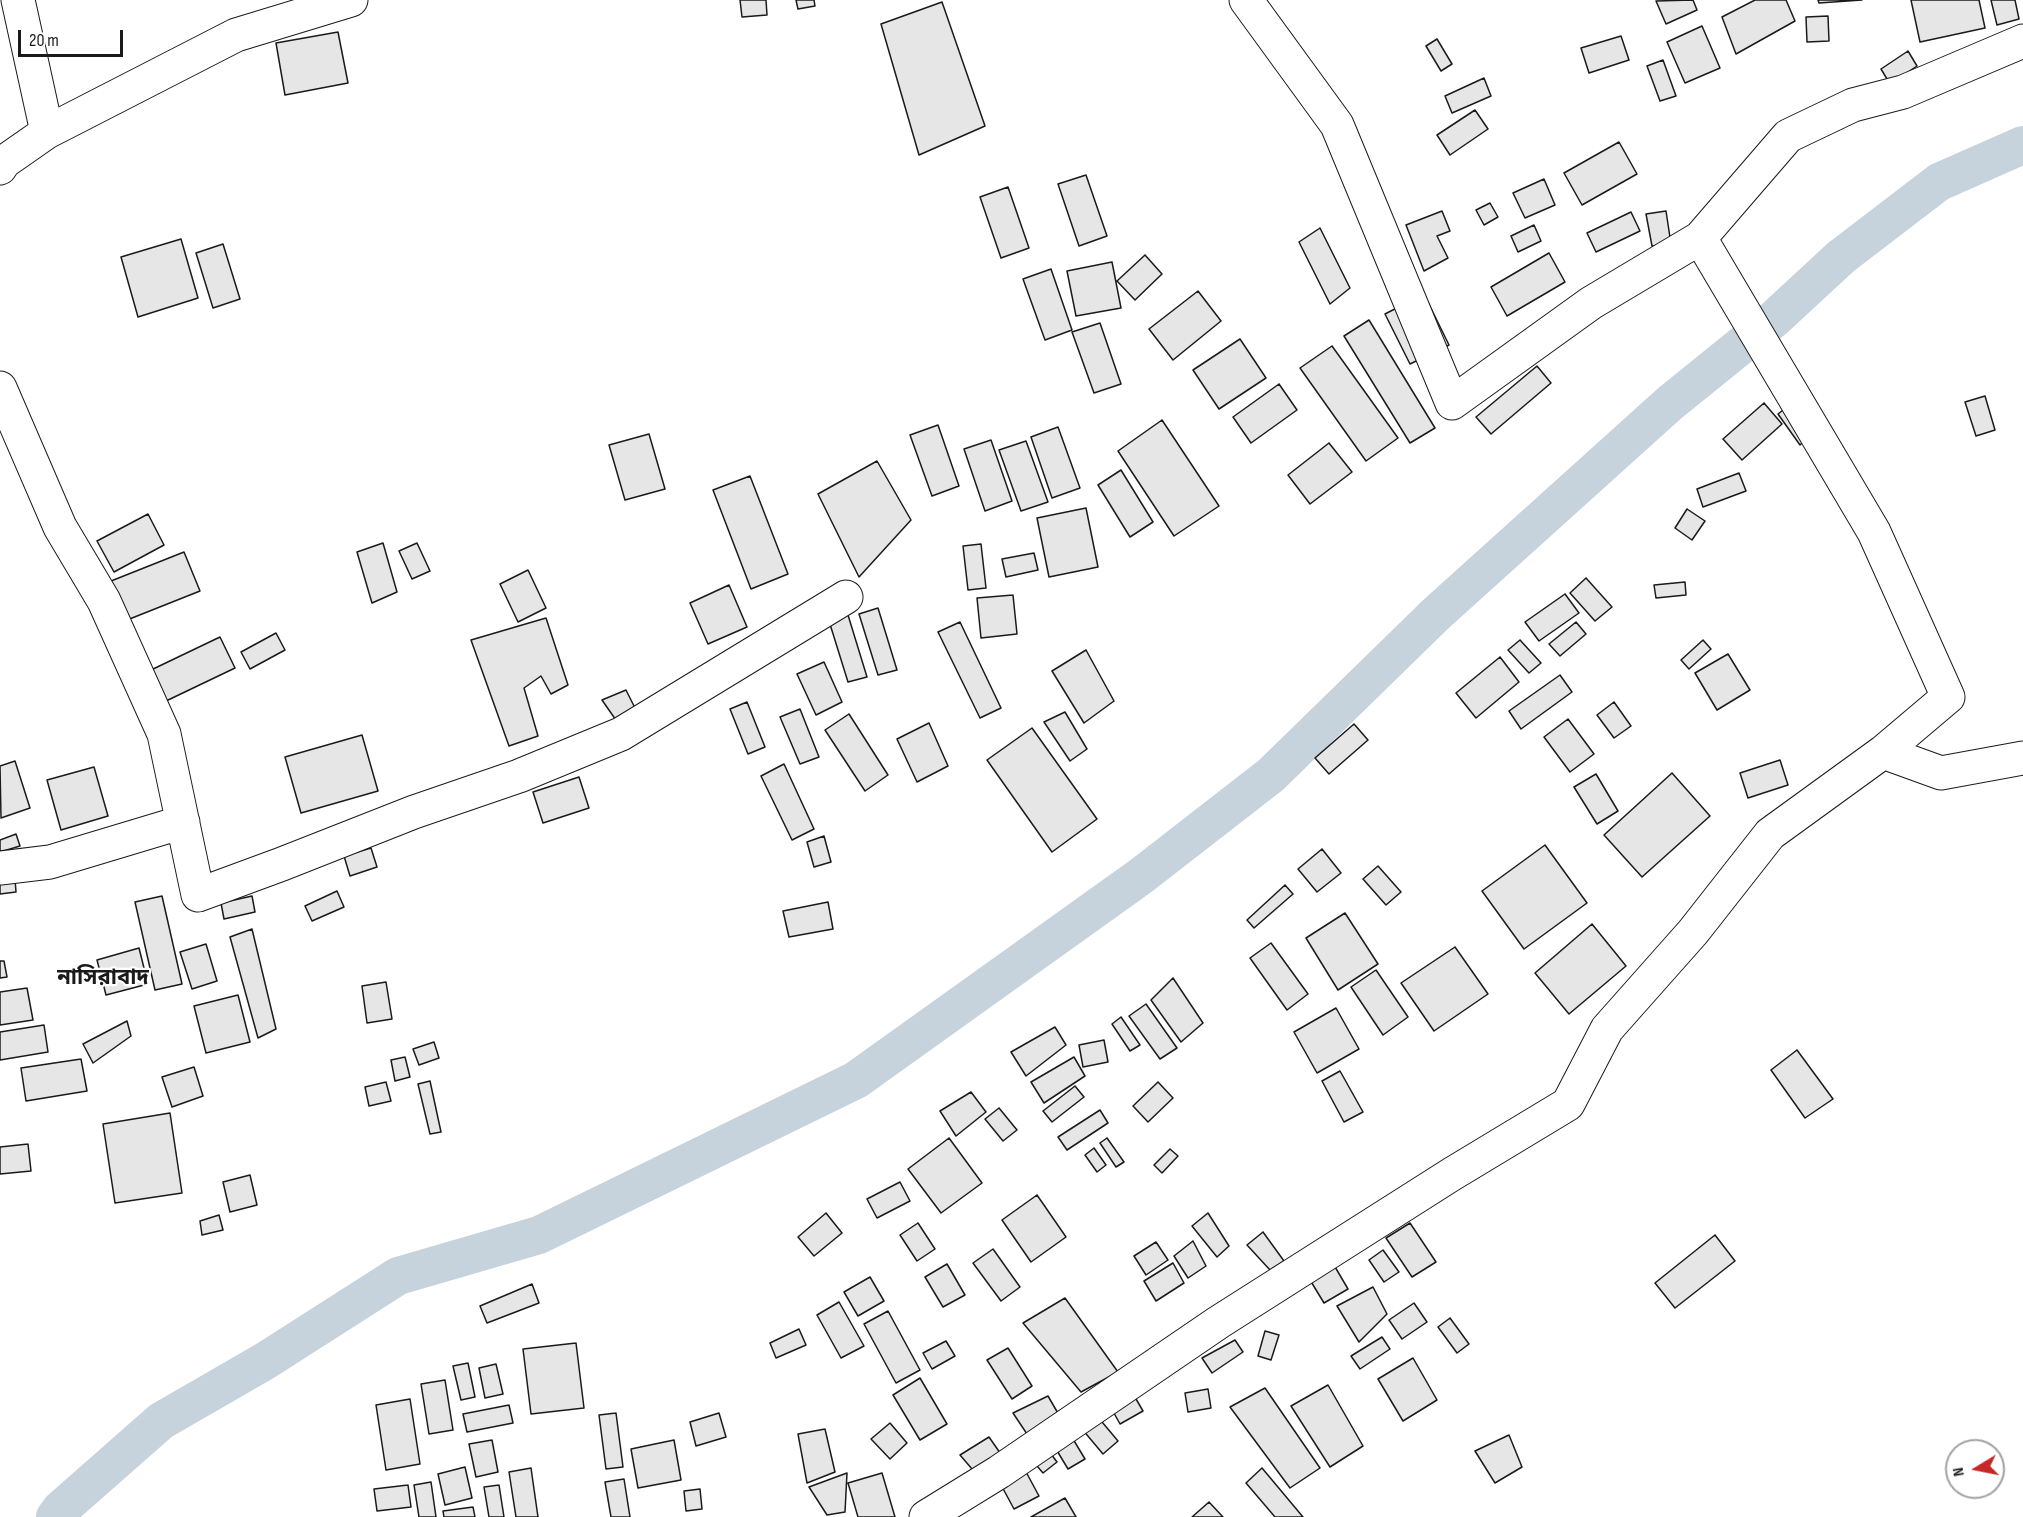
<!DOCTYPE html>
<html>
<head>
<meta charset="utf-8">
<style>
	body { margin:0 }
	#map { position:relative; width:2023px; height:1517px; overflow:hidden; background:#fff; font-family:"Sofia Sans Condensed",sans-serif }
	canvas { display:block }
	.north { position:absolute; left:1945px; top:1439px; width:60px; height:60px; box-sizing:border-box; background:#fff; border:2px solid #a3a3a3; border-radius:50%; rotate:260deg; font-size:16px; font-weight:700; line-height:24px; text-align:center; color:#1a1a1a }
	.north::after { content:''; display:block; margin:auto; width:21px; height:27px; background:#c62828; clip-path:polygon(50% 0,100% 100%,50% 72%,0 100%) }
	.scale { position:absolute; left:18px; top:30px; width:105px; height:27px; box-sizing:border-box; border:3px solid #1a1a1a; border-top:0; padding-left:8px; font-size:18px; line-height:21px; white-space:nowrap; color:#1a1a1a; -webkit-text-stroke:4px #fff; paint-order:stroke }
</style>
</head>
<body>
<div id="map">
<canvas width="2023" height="1517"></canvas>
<div class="north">N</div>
<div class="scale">20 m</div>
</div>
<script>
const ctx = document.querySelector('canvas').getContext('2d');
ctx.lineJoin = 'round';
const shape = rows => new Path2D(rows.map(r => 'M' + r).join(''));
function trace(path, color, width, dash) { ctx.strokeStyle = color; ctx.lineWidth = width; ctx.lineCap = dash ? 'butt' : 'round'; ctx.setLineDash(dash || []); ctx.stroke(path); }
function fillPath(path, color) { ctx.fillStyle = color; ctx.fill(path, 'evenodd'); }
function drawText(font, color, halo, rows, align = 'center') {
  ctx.font = font + ' "Sofia Sans Condensed","Noto Sans Bengali",sans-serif'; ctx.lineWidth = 4.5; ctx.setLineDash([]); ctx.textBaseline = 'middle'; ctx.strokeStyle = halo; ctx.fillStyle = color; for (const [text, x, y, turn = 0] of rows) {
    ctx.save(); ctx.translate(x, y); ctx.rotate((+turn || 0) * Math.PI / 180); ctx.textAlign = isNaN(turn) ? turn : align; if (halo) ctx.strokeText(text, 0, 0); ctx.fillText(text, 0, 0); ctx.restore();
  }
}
trace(shape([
	[55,1517,61,1509,161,1421,265,1361,398,1276,539,1235,856,1080,1141,876,1271,775,1436,614,1670,403,1774,319,1841,257,1939,182,2023,145]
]), '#c6d2dc', 38);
const building = shape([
	[740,0,766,0,767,15,742,17,740,0],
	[796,0,814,0,815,6,798,9,796,0],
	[1693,0,1697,10,1666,24,1656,1,1693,0],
	[1755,0,1786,0,1795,21,1736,54,1722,17,1755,0],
	[1818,0,1862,0,1819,3,1818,0],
	[1911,0,1979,0,1985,28,1920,42,1911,0],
	[1991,0,2015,0,2019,19,1997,25,1991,0],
	[942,2,985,126,919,155,881,24,942,2],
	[1828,16,1829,41,1807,42,1806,17,1828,16],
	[1702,26,1720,68,1685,83,1667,42,1702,26],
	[338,32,348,83,285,95,276,43,338,32],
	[1621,36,1629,60,1589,73,1581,48,1621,36],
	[1437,39,1452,64,1441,71,1426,46,1437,39],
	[1908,51,1917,66,1890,84,1881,69,1908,51],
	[1663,60,1676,96,1660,101,1647,66,1663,60],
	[1484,78,1491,96,1452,113,1445,96,1484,78],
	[1475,110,1488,129,1450,155,1437,135,1475,110],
	[1619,142,1637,174,1582,205,1564,173,1619,142],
	[1086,175,1107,236,1079,246,1058,184,1086,175],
	[1544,179,1555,205,1525,218,1513,193,1544,179],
	[1008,187,1029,248,1001,258,980,197,1008,187],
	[1490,203,1498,217,1484,225,1476,210,1490,203],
	[1442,211,1450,231,1437,236,1448,258,1424,271,1406,225,1442,211],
	[1666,211,1671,244,1652,246,1646,214,1666,211],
	[1631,212,1640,231,1596,252,1587,233,1631,212],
	[1534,225,1541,241,1518,252,1511,236,1534,225],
	[1320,228,1350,288,1330,304,1299,242,1320,228],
	[181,239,198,298,138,317,121,257,181,239],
	[223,244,240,299,213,308,196,253,223,244],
	[1549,253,1565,282,1507,316,1491,287,1549,253],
	[1145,255,1162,274,1135,300,1117,281,1145,255],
	[1112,262,1121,308,1076,316,1067,271,1112,262],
	[1051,269,1072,330,1045,340,1023,279,1051,269],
	[1198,291,1221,321,1173,360,1149,329,1198,291],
	[1424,294,1449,345,1410,364,1385,314,1424,294],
	[1369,320,1435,428,1410,443,1344,336,1369,320],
	[1100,323,1121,384,1094,393,1072,332,1100,323],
	[1240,339,1266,378,1219,409,1193,370,1240,339],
	[1332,346,1398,438,1366,461,1300,368,1332,346],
	[1537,366,1551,383,1491,434,1476,417,1537,366],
	[1279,384,1297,410,1251,443,1233,417,1279,384],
	[1985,396,1995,430,1976,436,1965,402,1985,396],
	[1764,403,1782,424,1742,460,1723,439,1764,403],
	[1792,403,1811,434,1800,445,1778,414,1792,403],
	[1162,420,1219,506,1174,536,1118,451,1162,420],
	[938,425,959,486,932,496,910,435,938,425],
	[1058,427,1080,488,1052,498,1031,437,1058,427],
	[649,434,665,489,625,500,609,445,649,434],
	[991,440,1012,501,985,511,964,449,991,440],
	[1026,441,1048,502,1021,511,999,450,1026,441],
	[1329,443,1352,472,1310,504,1288,475,1329,443],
	[877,461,911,520,859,577,818,494,877,461],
	[1121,470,1153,522,1130,537,1098,485,1121,470],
	[1739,473,1746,491,1703,507,1697,489,1739,473],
	[750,476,788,574,751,589,713,490,750,476],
	[1086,508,1098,567,1049,577,1037,518,1086,508],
	[1687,509,1705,521,1692,540,1675,528,1687,509],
	[148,514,164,545,114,572,97,541,148,514],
	[383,543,397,592,372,603,357,552,383,543],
	[417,543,430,571,412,579,399,551,417,543],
	[981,544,986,588,968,590,963,546,981,544],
	[184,552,200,591,122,622,106,583,184,552],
	[1034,553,1038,570,1006,577,1002,559,1034,553],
	[528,570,546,608,518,622,500,584,528,570],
	[1586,578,1612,607,1595,621,1570,593,1586,578],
	[1685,582,1686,595,1656,598,1654,585,1685,582],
	[729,585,747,627,708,644,690,603,729,585],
	[1565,594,1579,613,1539,641,1525,622,1565,594],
	[1013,595,1017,634,981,638,977,598,1013,595],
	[878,608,897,670,878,675,859,614,878,608],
	[848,615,867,677,848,682,829,621,848,615],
	[546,618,568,685,551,694,541,676,524,688,538,736,509,746,471,640,546,618],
	[960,622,1001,708,980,718,938,632,960,622],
	[1576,622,1586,634,1560,656,1549,644,1576,622],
	[276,633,285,650,250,669,241,652,276,633],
	[220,637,235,668,166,701,151,670,220,637],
	[1520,640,1541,663,1529,673,1508,650,1520,640],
	[1703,640,1711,649,1689,669,1681,660,1703,640],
	[1086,650,1114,701,1084,723,1052,671,1086,650],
	[1728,654,1750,690,1717,710,1695,673,1728,654],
	[1500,657,1519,682,1476,718,1456,693,1500,657],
	[824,662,842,702,816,715,797,674,824,662],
	[1560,675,1572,692,1521,729,1509,711,1560,675],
	[626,690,637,712,618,723,602,700,626,690],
	[747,702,765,747,748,754,730,709,747,702],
	[1614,702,1631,726,1614,738,1597,715,1614,702],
	[800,709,819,757,800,764,780,717,800,709],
	[1065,712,1087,749,1070,761,1044,722,1065,712],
	[849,714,888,775,865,791,825,730,849,714],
	[1568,719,1594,754,1570,772,1544,737,1568,719],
	[929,723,948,766,917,782,897,739,929,723],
	[1354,724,1368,740,1329,774,1315,758,1354,724],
	[1032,728,1097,819,1052,852,987,760,1032,728],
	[362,735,378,791,301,813,285,757,362,735],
	[1780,760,1788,785,1748,798,1740,773,1780,760],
	[15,761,30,808,1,818,0,766,15,761],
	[784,764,814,829,792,840,761,776,784,764],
	[94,767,108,816,61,830,47,780,94,767],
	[1672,773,1710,816,1642,877,1604,835,1672,773],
	[1596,774,1618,811,1597,824,1574,787,1596,774],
	[579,777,589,808,543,823,533,792,579,777],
	[16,834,20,846,0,852,0,840,16,834],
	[824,836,831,862,814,867,807,842,824,836],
	[1545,845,1587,903,1524,949,1482,891,1545,845],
	[371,848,377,867,350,876,344,856,371,848],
	[1322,849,1341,873,1317,892,1298,869,1322,849],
	[1378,866,1401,892,1386,905,1363,879,1378,866],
	[15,879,16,892,0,894,0,881,15,879],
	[1285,885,1293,894,1254,928,1247,920,1285,885],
	[337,891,344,907,312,921,305,906,337,891],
	[162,896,182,984,155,990,135,902,162,896],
	[252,896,255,912,224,919,221,903,252,896],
	[828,902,833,929,789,937,783,911,828,902],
	[1345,913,1378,964,1338,990,1306,938,1345,913],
	[1592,924,1626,966,1569,1014,1535,973,1592,924],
	[252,929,276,1029,258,1038,230,937,252,929],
	[1271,943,1308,994,1287,1010,1250,958,1271,943],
	[206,944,217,981,192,989,180,952,206,944],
	[1455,947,1488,994,1434,1031,1401,983,1455,947],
	[139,948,148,984,106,995,97,960,139,948],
	[0,961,4,961,7,977,0,978,0,961],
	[1376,970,1408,1017,1383,1035,1351,987,1376,970],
	[1173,978,1203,1023,1181,1042,1151,1000,1173,978],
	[386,982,392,1019,367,1023,362,986,386,982],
	[27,988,33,1020,0,1025,0,992,27,988],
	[238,995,250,1042,206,1053,194,1006,238,995],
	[1146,1004,1177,1048,1160,1059,1129,1016,1146,1004],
	[1336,1008,1359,1049,1317,1073,1294,1032,1336,1008],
	[1121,1017,1140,1045,1130,1051,1112,1024,1121,1017],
	[127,1021,131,1036,93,1063,83,1044,127,1021],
	[44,1025,48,1052,0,1060,0,1032,44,1025],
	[1055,1027,1066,1045,1026,1076,1011,1052,1055,1027],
	[1104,1040,1108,1062,1083,1067,1079,1045,1104,1040],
	[434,1042,439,1058,419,1065,413,1049,434,1042],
	[1797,1050,1833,1099,1805,1118,1771,1070,1797,1050],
	[405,1057,410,1077,395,1081,391,1060,405,1057],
	[1074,1057,1085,1076,1044,1103,1031,1082,1074,1057],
	[81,1059,87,1091,26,1101,21,1068,81,1059],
	[194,1067,203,1096,172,1107,162,1077,194,1067],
	[1340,1071,1363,1112,1344,1122,1322,1081,1340,1071],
	[430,1081,441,1132,430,1134,418,1084,430,1081],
	[386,1082,391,1101,369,1106,365,1087,386,1082],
	[1158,1082,1173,1098,1148,1122,1133,1106,1158,1082],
	[1075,1086,1084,1097,1052,1122,1043,1111,1075,1086],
	[971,1092,986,1112,956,1136,940,1111,971,1092],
	[999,1108,1017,1130,1003,1141,985,1119,999,1108],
	[1100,1110,1108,1123,1067,1150,1058,1137,1100,1110],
	[170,1113,182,1193,115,1203,103,1124,170,1113],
	[949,1138,982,1183,941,1213,908,1169,949,1138],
	[1107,1138,1124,1162,1116,1167,1100,1143,1107,1138],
	[28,1144,31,1171,0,1174,0,1147,28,1144],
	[1094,1148,1106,1165,1097,1172,1085,1155,1094,1148],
	[1170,1149,1178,1156,1162,1173,1154,1165,1170,1149],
	[250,1175,257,1205,230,1212,223,1182,250,1175],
	[900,1182,910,1201,877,1218,867,1199,900,1182],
	[1037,1195,1066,1237,1031,1262,1002,1220,1037,1195],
	[826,1213,842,1233,814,1256,798,1237,826,1213],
	[1208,1213,1229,1246,1217,1257,1192,1226,1208,1213],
	[219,1215,223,1230,202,1235,200,1221,219,1215],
	[918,1223,935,1249,917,1261,900,1235,918,1223],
	[1410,1223,1436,1262,1412,1277,1386,1238,1410,1223],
	[1263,1232,1284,1261,1270,1270,1247,1245,1263,1232],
	[1715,1235,1735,1261,1675,1308,1655,1283,1715,1235],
	[1193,1241,1206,1266,1188,1278,1174,1256,1193,1241],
	[1156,1242,1168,1260,1146,1275,1134,1256,1156,1242],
	[993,1249,1020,1287,1001,1301,973,1263,993,1249],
	[1383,1250,1399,1272,1384,1282,1369,1260,1383,1250],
	[1331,1260,1348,1289,1324,1303,1307,1275,1331,1260],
	[1173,1263,1184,1283,1156,1301,1144,1281,1173,1263],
	[947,1264,965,1295,943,1307,925,1277,947,1264],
	[870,1277,884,1301,858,1316,844,1292,870,1277],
	[532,1284,539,1303,487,1323,480,1306,532,1284],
	[1373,1287,1387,1314,1359,1342,1337,1306,1373,1287],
	[1065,1298,1118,1372,1081,1392,1023,1323,1065,1298],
	[839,1302,864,1346,841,1358,817,1315,839,1302],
	[1414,1303,1427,1322,1402,1339,1389,1320,1414,1303],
	[888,1311,920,1370,896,1383,864,1324,888,1311],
	[1450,1318,1469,1344,1457,1353,1438,1327,1450,1318],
	[799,1329,806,1345,776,1358,770,1343,799,1329],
	[1265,1331,1279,1335,1271,1360,1258,1356,1265,1331],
	[1382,1337,1390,1349,1360,1369,1351,1356,1382,1337],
	[1235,1340,1243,1352,1212,1373,1202,1358,1235,1340],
	[946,1341,955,1356,932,1369,923,1353,946,1341],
	[576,1343,584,1408,531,1414,523,1349,576,1343],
	[1008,1348,1032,1386,1012,1399,987,1360,1008,1348],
	[1413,1358,1437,1400,1403,1421,1378,1379,1413,1358],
	[468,1363,475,1397,461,1400,453,1366,468,1363],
	[496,1364,503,1394,485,1398,479,1368,496,1364],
	[920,1378,947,1424,920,1440,893,1395,920,1378],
	[445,1380,453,1430,429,1434,421,1384,445,1380],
	[1328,1385,1363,1446,1330,1467,1291,1406,1328,1385],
	[1265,1388,1320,1468,1290,1488,1230,1407,1265,1388],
	[1208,1389,1211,1408,1188,1412,1185,1393,1208,1389],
	[1132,1392,1143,1411,1120,1424,1109,1404,1132,1392],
	[1048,1396,1059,1415,1027,1434,1013,1413,1048,1396],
	[410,1399,420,1464,386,1470,376,1405,410,1399],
	[509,1405,513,1423,467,1432,463,1414,509,1405],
	[616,1413,623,1467,606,1469,599,1415,616,1413],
	[719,1413,726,1437,696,1446,690,1422,719,1413],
	[1097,1416,1118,1441,1103,1454,1082,1429,1097,1416],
	[890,1423,907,1443,890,1459,871,1439,890,1423],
	[825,1429,835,1472,807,1483,798,1434,825,1429],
	[1070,1434,1085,1459,1068,1469,1053,1444,1070,1434],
	[1509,1435,1522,1467,1495,1483,1475,1451,1509,1435],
	[989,1437,1005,1460,978,1476,960,1455,989,1437],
	[492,1440,498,1472,476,1477,469,1444,492,1440],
	[674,1440,681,1480,638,1488,631,1449,674,1440],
	[1051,1454,1057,1462,1043,1473,1037,1466,1051,1454],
	[465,1467,472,1498,445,1505,438,1474,465,1467],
	[531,1468,538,1517,516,1517,509,1472,531,1468],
	[1262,1468,1303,1517,1275,1517,1246,1483,1262,1468],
	[1025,1470,1039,1496,1014,1509,1000,1483,1025,1470],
	[847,1473,845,1512,827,1515,809,1487,847,1473],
	[882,1473,895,1517,858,1517,848,1483,882,1473],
	[624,1479,630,1517,611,1517,605,1482,624,1479],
	[431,1482,436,1517,419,1517,414,1485,431,1482],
	[408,1485,411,1507,377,1511,374,1489,408,1485],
	[499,1485,504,1517,489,1517,484,1487,499,1485],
	[700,1489,702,1509,686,1511,684,1491,700,1489],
	[1065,1498,1076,1517,1031,1517,1065,1498],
	[1209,1502,1223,1517,1192,1517,1209,1502],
	[473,1507,475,1517,444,1517,443,1511,473,1507]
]);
fillPath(building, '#e6e6e6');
trace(building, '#1a1a1a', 1.5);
const minor = shape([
	[1246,0,1337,125,1452,403,1591,303,1700,238,1874,532,1948,697,1883,752,1941,773,2023,758],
	[47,132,236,35,351,0],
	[0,168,4,162,47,132,18,0],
	[1700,238,1788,136,1853,105,1903,92,2023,41],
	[0,388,60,527,104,601,164,734,198,895,282,864,414,812,519,776,621,734,846,597],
	[0,868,50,862,183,822],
	[926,1517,999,1472,1219,1322,1452,1174,1568,1104,1607,1029,1693,932,1770,834,1883,752]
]);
trace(minor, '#1a1a1a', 35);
trace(minor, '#fff', 33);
drawText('bold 22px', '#1a1a1a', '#fff', [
	["নাসিরাবাদ",103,978]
]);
</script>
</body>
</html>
